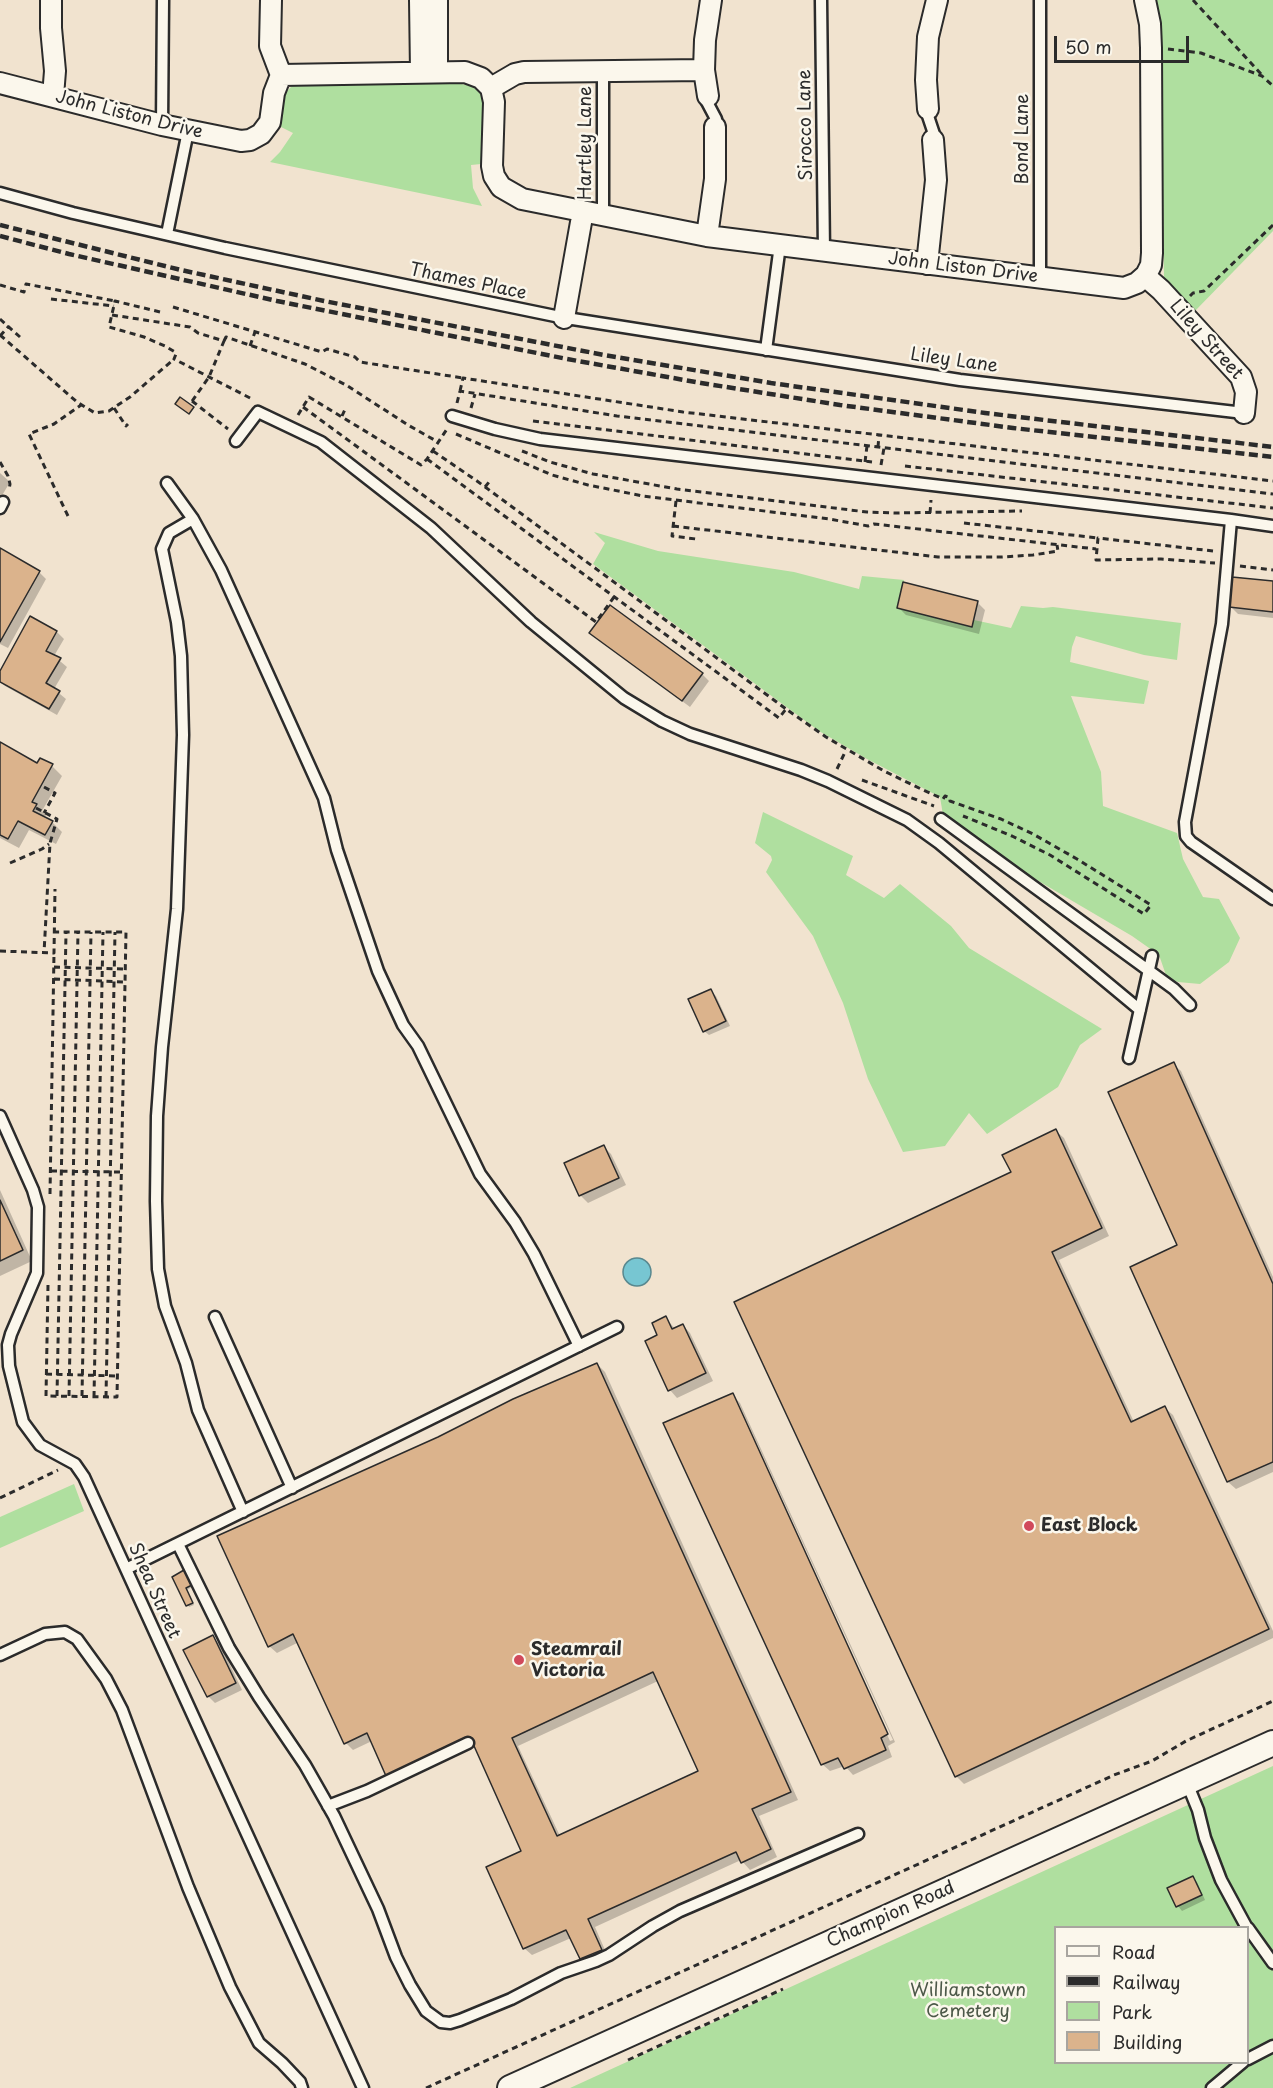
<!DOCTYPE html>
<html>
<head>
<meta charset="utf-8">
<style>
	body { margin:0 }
	#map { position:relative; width:1273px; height:2088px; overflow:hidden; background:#f1e3cf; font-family:"Playpen Sans",sans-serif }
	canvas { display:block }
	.legend { position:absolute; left:1054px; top:1926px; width:195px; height:138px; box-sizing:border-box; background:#fbf7ec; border:2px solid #a8a59f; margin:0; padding:8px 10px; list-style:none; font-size:18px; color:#2b2b2b }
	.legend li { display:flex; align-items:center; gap:12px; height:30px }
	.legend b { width:30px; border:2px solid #a8a59f }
	.scale { position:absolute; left:1054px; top:36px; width:135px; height:27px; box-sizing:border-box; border:3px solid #2b2b2b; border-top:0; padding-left:8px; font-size:18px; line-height:21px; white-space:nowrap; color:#2b2b2b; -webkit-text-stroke:4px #fbf7ec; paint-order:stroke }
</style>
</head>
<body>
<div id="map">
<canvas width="1273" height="2088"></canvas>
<ul class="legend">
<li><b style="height:8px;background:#fbf7ec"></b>Road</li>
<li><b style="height:8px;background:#2b2b2b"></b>Railway</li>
<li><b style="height:16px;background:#afdf9f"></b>Park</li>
<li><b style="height:16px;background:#dbb38c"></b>Building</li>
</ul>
<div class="scale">50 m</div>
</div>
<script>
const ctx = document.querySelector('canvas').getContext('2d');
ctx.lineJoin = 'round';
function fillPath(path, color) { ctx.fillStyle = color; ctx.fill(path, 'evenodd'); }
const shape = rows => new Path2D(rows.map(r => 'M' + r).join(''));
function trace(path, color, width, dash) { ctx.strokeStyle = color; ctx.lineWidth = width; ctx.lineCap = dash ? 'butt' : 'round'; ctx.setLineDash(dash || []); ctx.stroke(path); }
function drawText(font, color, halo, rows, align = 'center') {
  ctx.font = font + ' "Playpen Sans",sans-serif'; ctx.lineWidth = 5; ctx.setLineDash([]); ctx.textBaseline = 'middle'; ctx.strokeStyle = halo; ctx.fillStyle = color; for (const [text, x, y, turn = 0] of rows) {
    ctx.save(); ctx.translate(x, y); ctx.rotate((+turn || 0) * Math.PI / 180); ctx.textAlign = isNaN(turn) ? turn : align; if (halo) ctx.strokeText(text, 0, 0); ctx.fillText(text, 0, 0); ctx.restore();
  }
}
fillPath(shape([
	[1156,0,1273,0,1273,231,1194,312,1164,279,1161,36],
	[457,83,475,87,482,94,483,99,484,132,481,164,471,165,473,188,482,206,270,162,280,152,293,133,279,126,282,120,284,94,292,86],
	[594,532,658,551,794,572,859,589,862,576,904,580,897,608,971,627,974,620,1011,628,1021,606,1043,608,1053,607,1181,623,1177,660,1144,655,1076,636,1072,647,1070,662,1149,681,1144,704,1071,696,1101,772,1103,806,1177,833,1183,859,1203,897,1219,899,1240,938,1229,962,1200,984,1178,982,1167,978,1159,955,1132,936,1030,876,943,815,940,797,867,759,819,731,593,564,605,543],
	[763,812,853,856,846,875,884,898,900,884,951,926,969,948,1102,1029,1080,1045,1058,1087,987,1134,969,1113,945,1146,903,1152,868,1079,843,1003,813,936,766,872,772,860,771,856,755,843],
	[74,1484,84,1511,0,1548,0,1517],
	[1273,1766,1273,2088,570,2088],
	[1056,1928,1248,1928,1248,2062,1056,2062]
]), '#afdf9f');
const water = shape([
	'623 1272a14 14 0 1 1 28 0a14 14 0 1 1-28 0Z'
]);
fillPath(water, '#77c6d2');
trace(water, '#59888f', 1.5);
fillPath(shape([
	[0,473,10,482,0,499],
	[0,549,39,572,46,579,8,648,0,644],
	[1273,583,1273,618,1238,614,1230,606],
	[978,603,985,610,979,634,906,615,899,608],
	[31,618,57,632,64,639,54,656,67,667,54,689,66,699,57,715,5,686,0,682,0,674],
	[591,633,702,674,709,681,690,707],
	[0,744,38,765,52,766,62,776,42,811,46,815,44,818,52,822,62,832,56,844,29,830,19,848,0,838],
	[711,991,716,996,730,1026,709,1035,704,1031],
	[1173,1064,1181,1071,1273,1277,1273,1472,1236,1489,1228,1482,1132,1267,1179,1246],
	[1056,1131,1064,1138,1109,1236,1059,1260,1134,1422,1165,1408,1173,1415,1273,1631,1273,1638,964,1784,956,1776,1012,1172],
	[604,1147,611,1154,626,1185,588,1203,580,1195],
	[0,1190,32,1261,0,1276],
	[666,1318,675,1329,683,1325,690,1333,713,1381,677,1398,670,1390],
	[597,1364,605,1372,798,1800,759,1816,777,1857,750,1870,741,1860,595,1927,608,1957,588,1966,581,1958,571,1938,532,1955,524,1948,523,1852,476,1745,395,1782,388,1775,372,1741,353,1750,346,1743,299,1642,277,1653,269,1646,438,1438],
	[658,1681,700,1772,560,1836,518,1746],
	[732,1395,740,1403,895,1742,888,1746,892,1757,853,1775,845,1766,830,1771,822,1764],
	[735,1402,738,1402,893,1740,890,1741],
	[184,1572,192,1587,187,1590,194,1605,189,1607,188,1605],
	[212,1637,220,1644,242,1690,215,1703,208,1696],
	[1192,1877,1197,1882,1205,1900,1182,1911,1178,1906]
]), '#0003');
const building = shape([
	[180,397,194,407,189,414,175,404,180,397],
	[0,548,40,571,0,642,0,548],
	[1232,577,1273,581,1273,612,1229,607,1232,577],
	[903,582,978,601,972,627,897,608,903,582],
	[610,605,703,673,682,701,589,633,610,605],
	[30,616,57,631,46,651,61,658,46,683,60,691,49,709,0,682,0,671,30,616],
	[0,742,37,763,40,758,53,764,32,802,37,804,33,811,53,821,45,835,18,821,8,839,0,835,0,742],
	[711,989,726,1021,703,1032,688,999,711,989],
	[1174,1062,1273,1284,1273,1462,1227,1482,1130,1267,1177,1245,1108,1092,1174,1062],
	[1056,1129,1102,1228,1052,1252,1131,1422,1165,1406,1269,1629,955,1777,734,1302,1011,1172,1002,1155,1056,1129],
	[604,1145,619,1178,579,1196,564,1163,604,1145],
	[0,1200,23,1250,0,1261,0,1200],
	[666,1316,672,1329,683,1324,706,1373,668,1391,645,1341,657,1335,652,1323,666,1316],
	[597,1363,791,1792,752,1809,771,1849,741,1863,736,1852,588,1919,602,1950,580,1959,566,1930,523,1949,486,1867,521,1851,470,1737,386,1776,367,1733,344,1744,293,1634,268,1647,217,1536,438,1437,513,1399,597,1363],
	[653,1672,698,1771,557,1836,512,1738,653,1672],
	[733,1393,888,1734,881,1738,886,1750,844,1769,838,1758,821,1765,663,1423,733,1393],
	[184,1570,192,1585,186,1588,193,1603,186,1606,172,1577,184,1570],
	[213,1635,236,1683,207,1697,183,1650,213,1635],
	[1193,1876,1202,1895,1176,1907,1167,1888,1193,1876]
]);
fillPath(building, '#dbb38c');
trace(building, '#2b2b2b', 1.5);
const service = shape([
	[821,0,824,251],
	[1040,0,1040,278],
	[708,96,707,102,716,119,715,127],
	[928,109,928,116,934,134,933,140],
	[162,125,163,0],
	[0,193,73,213,225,248,560,317,960,380,1244,413],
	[603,214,603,73],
	[167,234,188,131],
	[766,350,780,245],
	[452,416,495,429,540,439,1231,520],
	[236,441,258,412,321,442,431,528,531,622,624,698,662,721,690,734,801,770,828,781,907,820,939,843,1140,1010],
	[167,483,193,519],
	[0,508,3,502],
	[1273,526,1231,520,1222,624,1185,822,1186,836,1191,842,1273,899],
	[941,819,1174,989,1190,1005],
	[1129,1058,1152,956],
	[0,1116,33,1190,38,1207,37,1273,11,1334,8,1345,9,1366,23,1422,40,1445,75,1464,84,1477,363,2088],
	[215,1317,292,1488],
	[243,1512,198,1410,186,1363,165,1306,158,1269,156,1201,157,1116,162,1047,177,909,183,735,181,656,177,622,162,549,169,533,193,519,221,570,324,798,337,850,378,971,403,1025,418,1046,480,1174,515,1222,534,1254,579,1346],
	[178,1544,229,1648,259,1697,305,1765,334,1816,378,1909,396,1957,410,1985,426,2011,441,2022,450,2023,460,2020,511,1999,561,1973,596,1961,609,1955,653,1926,680,1911,858,1834],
	[126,1569,617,1327],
	[0,1655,45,1634,65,1632,77,1639,106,1679,122,1710,188,1887,230,1987,259,2043,282,2063,300,2082,302,2088],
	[1187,1783,1198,1810,1205,1838,1221,1880,1247,1928],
	[328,1806,367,1791,468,1743],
	[1248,1928,1273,1963],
	[1248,2059,1273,2046],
	[1212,2088,1243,2062]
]);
const minor = shape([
	[51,0,51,28,55,71,53,96],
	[420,0,421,72],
	[437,0,437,72],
	[281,75,465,72,481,78,491,88,515,74,524,72,704,70],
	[0,83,162,125,241,141,250,140,261,134,270,122,274,93,281,75,270,46,271,0],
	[491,88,494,102,492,166,494,176,501,187,522,199,707,236,1124,288,1137,283,1146,275,1151,265,1152,253,1151,48,1150,24,1145,0],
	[708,96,704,70,705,40,711,0],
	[928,109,926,80,928,37,937,0],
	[707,236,715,179,715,127],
	[927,264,936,180,933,140],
	[1145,276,1161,290,1241,377,1246,392,1244,413],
	[564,318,583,211]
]);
const tertiary = shape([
	[510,2088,1273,1743]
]);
trace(service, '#2b2b2b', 15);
trace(minor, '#2b2b2b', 24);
trace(tertiary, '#2b2b2b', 28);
trace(shape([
	[1193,0,1261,74],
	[1168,49,1201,53,1262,76,1273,86],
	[0,285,24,292,26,284,115,301],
	[1190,296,1193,293,1204,291,1273,225],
	[51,299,114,306],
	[173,307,322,352,327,349,355,357,360,362,463,378],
	[160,312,115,301,109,327,144,337,165,346,175,352,176,354,174,359,254,400],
	[112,315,190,327,198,333,224,341,209,377,190,404],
	[0,319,20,337],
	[0,335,77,402,95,413,109,411,130,397,173,360],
	[0,336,9,326],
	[224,341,226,337,305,364,346,385,408,425,438,442],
	[250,346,255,332],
	[460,391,463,378,683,412,1273,481],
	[192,401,228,429],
	[457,403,460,391,617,416,1273,494],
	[303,407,596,622,614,597],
	[114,408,126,426,128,424],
	[471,408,475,394],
	[298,415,309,397,421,465,427,459,447,429],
	[342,416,346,407],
	[533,421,872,462],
	[456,434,552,475,588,485,643,496,829,519,868,526,874,524,1096,549],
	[878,447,879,435],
	[433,451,477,481,786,709],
	[522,451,550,462,593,474,677,489,867,512,895,513,1022,511],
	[427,459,779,718,786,709,826,737,884,771,921,789,943,799,945,796,950,798,950,801,1001,819,1033,834,1077,859,1151,905,1144,914,1050,855,1012,836,963,816],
	[0,462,8,476,10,484,9,490],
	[865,462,867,446],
	[881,465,884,448],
	[905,466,1273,508],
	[485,487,489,482],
	[676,501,672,536,696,539],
	[930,513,931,500],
	[68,516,29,434,54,424,81,405],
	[964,523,1098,538],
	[673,526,938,557,1002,557,1033,555,1058,551,1057,545],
	[1213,551,1098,538,1096,560,1161,559,1215,563],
	[1240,566,1273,570],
	[837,769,846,750],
	[862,780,934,806],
	[44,787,55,793,44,813],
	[36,808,57,819,50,843,44,953],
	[10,863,42,849,49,844],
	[0,951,54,953,55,889],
	[54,967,125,969],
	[54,979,125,982],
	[51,1171,122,1172],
	[50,1194,54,953],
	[48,1285,46,1396,117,1397,126,932,54,932],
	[46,1374,118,1376],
	[57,1396,66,933],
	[69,1396,78,932],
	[82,1396,91,932],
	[94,1397,103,932],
	[106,1397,115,932],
	[0,1498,58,1470],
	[628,2060,783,1989],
	[426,2088,1114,1775,1152,1761,1186,1741,1273,1701]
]), '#2b2b2b', 3, [6, 4.5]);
trace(service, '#fbf7ec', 10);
trace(minor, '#fbf7ec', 20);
trace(tertiary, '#fbf7ec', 24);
trace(shape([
	[0,225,181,270,324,301,604,355,771,383,985,413,1273,447],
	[0,236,69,254,277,301,567,359,701,383,840,405,1013,428,1273,457]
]), '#2b2b2b', 4.5, [9, 4.5]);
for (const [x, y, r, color] of [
	[1029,1526,6,"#d1495b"],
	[519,1660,6,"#d1495b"]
]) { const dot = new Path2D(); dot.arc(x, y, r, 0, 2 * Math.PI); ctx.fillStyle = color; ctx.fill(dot); trace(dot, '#fbf7ec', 2); }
drawText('18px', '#2b2b2b', '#fbf7ec', [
	["John Liston Drive",129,115,14],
	["Sirocco Lane",806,125,-91],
	["Bond Lane",1023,139,-90],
	["Hartley Lane",586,143,-90],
	["John Liston Drive",963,268,7],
	["Thames Place",468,282,12],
	["Liley Street",1206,340,48],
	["Liley Lane",954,361,8],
	["Shea Street",154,1591,66],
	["Champion Road",891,1915,-24]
]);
drawText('bold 18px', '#2b2b2b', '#fbf7ec', [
	["East Block",1041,1526],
	["Steamrail",531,1650],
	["Victoria",531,1671]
], 'left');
drawText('18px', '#4c5848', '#fbf7ec', [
	["Williamstown",968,1991],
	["Cemetery",968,2012]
]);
</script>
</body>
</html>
